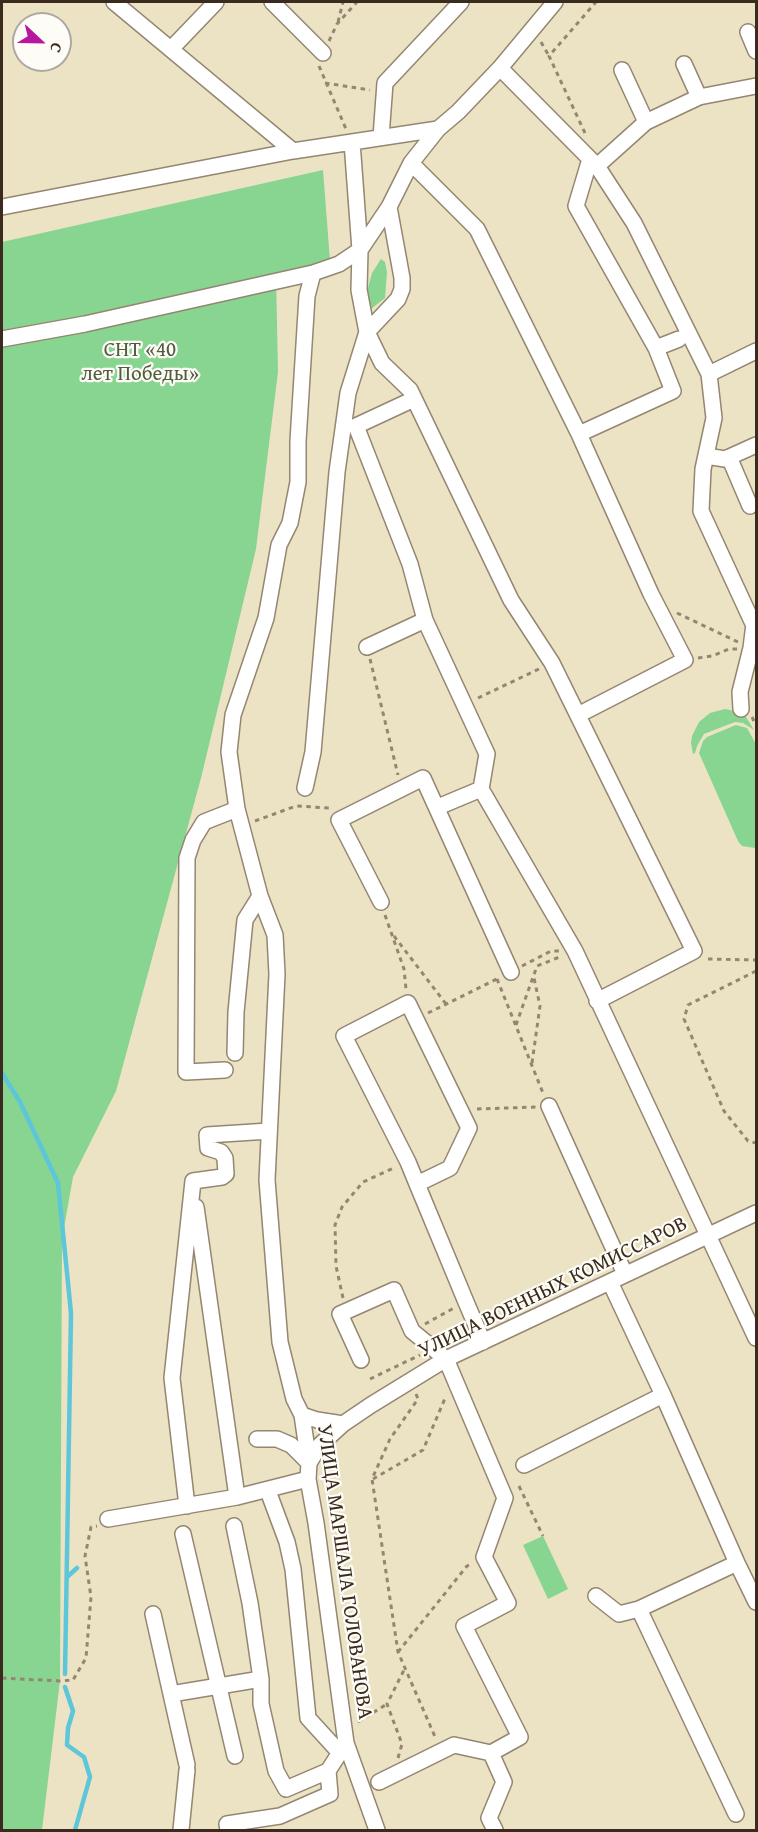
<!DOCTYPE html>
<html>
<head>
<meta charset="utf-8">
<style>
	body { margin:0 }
	#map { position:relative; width:758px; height:1832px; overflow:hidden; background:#ece3c4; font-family:"Gentium Book Plus",serif }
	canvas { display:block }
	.frame { position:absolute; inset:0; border:3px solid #3b2a1e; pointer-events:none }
	.north { position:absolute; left:12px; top:12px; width:60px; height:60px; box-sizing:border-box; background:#fdfcf7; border:2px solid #afa8a0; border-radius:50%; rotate:112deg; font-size:16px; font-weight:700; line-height:24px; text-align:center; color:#3b2a1e }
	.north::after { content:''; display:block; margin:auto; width:21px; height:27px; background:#b5179e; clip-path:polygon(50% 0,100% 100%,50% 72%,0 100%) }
</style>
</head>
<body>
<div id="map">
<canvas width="758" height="1832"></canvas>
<div class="frame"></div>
<div class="north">С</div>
</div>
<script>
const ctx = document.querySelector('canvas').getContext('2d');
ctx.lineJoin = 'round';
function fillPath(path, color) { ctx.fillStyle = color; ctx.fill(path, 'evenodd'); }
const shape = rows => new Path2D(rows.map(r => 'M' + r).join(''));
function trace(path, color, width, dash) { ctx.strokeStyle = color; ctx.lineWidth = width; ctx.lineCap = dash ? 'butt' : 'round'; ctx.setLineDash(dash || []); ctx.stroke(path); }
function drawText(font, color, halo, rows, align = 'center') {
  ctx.font = font + ' "Gentium Book Plus",serif'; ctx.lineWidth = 4.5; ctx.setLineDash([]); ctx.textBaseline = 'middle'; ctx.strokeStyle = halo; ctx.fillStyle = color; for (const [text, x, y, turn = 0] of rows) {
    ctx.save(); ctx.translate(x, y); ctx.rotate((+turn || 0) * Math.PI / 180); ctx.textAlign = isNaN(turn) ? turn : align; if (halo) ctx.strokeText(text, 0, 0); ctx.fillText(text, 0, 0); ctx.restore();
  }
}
fillPath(shape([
	[323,170,330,261,276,275,278,372,256,549,201,778,116,1091,73,1177,62,1239,60,1681,42,1830,2,1830,2,242],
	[381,259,385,262,387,272,385,298,371,309,367,301,368,288,372,273],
	[725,709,739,712,746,717,754,730,743,723,735,722,704,734,697,746,695,753,693,754,691,743,692,736,699,722,710,713],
	[736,725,747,728,756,744,755,848,742,846,738,841,699,753,703,741,707,737],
	[543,1536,568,1589,548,1599,523,1545]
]), '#88d491');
trace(shape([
	[2,1073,20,1102,58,1183,71,1313,65,1674],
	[67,1577,77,1568],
	[65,1687,73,1711,68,1728,67,1745,84,1757,90,1777,75,1830]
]), '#5dc6d9', 4.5);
const minor = shape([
	[114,2,293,151],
	[272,2,323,53],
	[748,32,756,51],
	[171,49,216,2],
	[684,64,699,97],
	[500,68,597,166,634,223,709,374,714,418,703,469,701,511,756,630],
	[622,70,646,122],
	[381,137,385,83,461,2],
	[411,163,477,229,579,434,651,594,685,660,578,715],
	[597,166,646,122,699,97,756,86],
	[2,207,293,151,438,129,458,112,500,68,555,2],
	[389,207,402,278,402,289,398,299,367,332,382,363,410,390,511,600,552,663,694,951,597,1001],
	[2,339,85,324,313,273],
	[656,348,679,339],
	[709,374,756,351],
	[414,399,356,426,410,564,425,620,487,754,481,789,575,951,756,1338],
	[579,434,673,391,656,348,576,206,590,159],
	[706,456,725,459,756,445],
	[729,457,750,506],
	[367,647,425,620],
	[741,709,740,692,751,648,754,624],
	[305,788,313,752,337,472,344,422,348,393,367,332,359,290,360,250,352,142],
	[438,807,481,789],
	[381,902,339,820,423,778,511,972],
	[235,1053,236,1012,245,920,260,896],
	[225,1070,186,1072,187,858,193,840,204,822,237,809],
	[549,1106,625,1274],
	[193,1181,222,1177,226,1174,225,1158,221,1152,208,1148,207,1135,269,1131],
	[417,1184,450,1168,469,1128,408,1003,344,1036,408,1162,417,1184,466,1302,483,1342],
	[196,1207,237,1497],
	[610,1282,663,1395,737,1563,756,1602],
	[361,1360,340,1314,394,1290,412,1331,446,1359,505,1498,484,1557,508,1603,464,1626,520,1737,491,1753,504,1782,489,1818,495,1830],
	[302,1415,317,1420,343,1424],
	[257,1439,277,1439,291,1445,309,1463,320,1445,343,1424,371,1405,446,1359,756,1213],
	[524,1465,663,1395],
	[268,1491,287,1542,293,1569,308,1718,339,1752],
	[187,1506,172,1378,193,1181],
	[108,1519,237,1497,308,1479],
	[234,1526,250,1603,261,1679,261,1704,276,1771,286,1789,328,1771,346,1743],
	[183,1534,235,1756],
	[596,1596,619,1614,639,1609],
	[153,1614,187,1765],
	[171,1694,261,1679],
	[379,1782,454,1745,491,1753],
	[736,1814,639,1609,737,1563],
	[181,1830,187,1770],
	[228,1830,227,1824,280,1816,330,1794,328,1771],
	[377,1830,346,1743,316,1523,308,1479,309,1463,302,1415,294,1399,280,1342,267,1180,277,974,275,935,260,896,237,809,229,752,233,715,266,618,279,545,290,523,298,482,298,441,307,296,313,273,339,264,360,250,389,207,411,163,438,129]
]);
trace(minor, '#948671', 18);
trace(shape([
	[338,22,343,2],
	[329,41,337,24,357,2],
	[541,42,549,56],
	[319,66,346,129],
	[325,83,370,90],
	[585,133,549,56,596,2],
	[677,613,738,642],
	[698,658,712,656,729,649,737,649],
	[370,659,398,775],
	[478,698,539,669],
	[752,717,756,725],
	[255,821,296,806,330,808],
	[385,915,404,969,406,989],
	[394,936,446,1004],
	[708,959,756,960],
	[522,966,551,951,559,951],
	[756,971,688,1005,684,1019,724,1111,748,1141,756,1143],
	[497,979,543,1093],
	[428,1013,497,979],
	[516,1025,537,966,562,956],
	[532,1063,540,1006,534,978],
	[477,1109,536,1107],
	[343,1298,336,1266,335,1225,342,1207,363,1182,396,1167],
	[425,1324,454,1308],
	[370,1379,420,1355],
	[416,1394,418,1399,390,1439,372,1479,398,1652,436,1739],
	[373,1479,423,1450,446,1396],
	[519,1486,543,1536],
	[398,1652,467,1566,471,1564],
	[2,1678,60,1681,73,1680,86,1658,91,1597,85,1556,91,1527,97,1526],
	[358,1722,387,1704],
	[398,1758,402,1744,387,1704,405,1668]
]), '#948671', 3, [4.5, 4.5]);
trace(minor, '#fff', 15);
drawText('21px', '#525d40', '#fdfcf7', [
	["СНТ «40",140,351],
	["лет Победы»",140,375]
]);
drawText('21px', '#3b2a1e', '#fdfcf7', [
	["УЛИЦА ВОЕННЫХ КОМИССАРОВ",553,1288,-26],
	["УЛИЦА МАРШАЛА ГОЛОВАНОВА",344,1572,82]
]);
</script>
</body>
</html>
